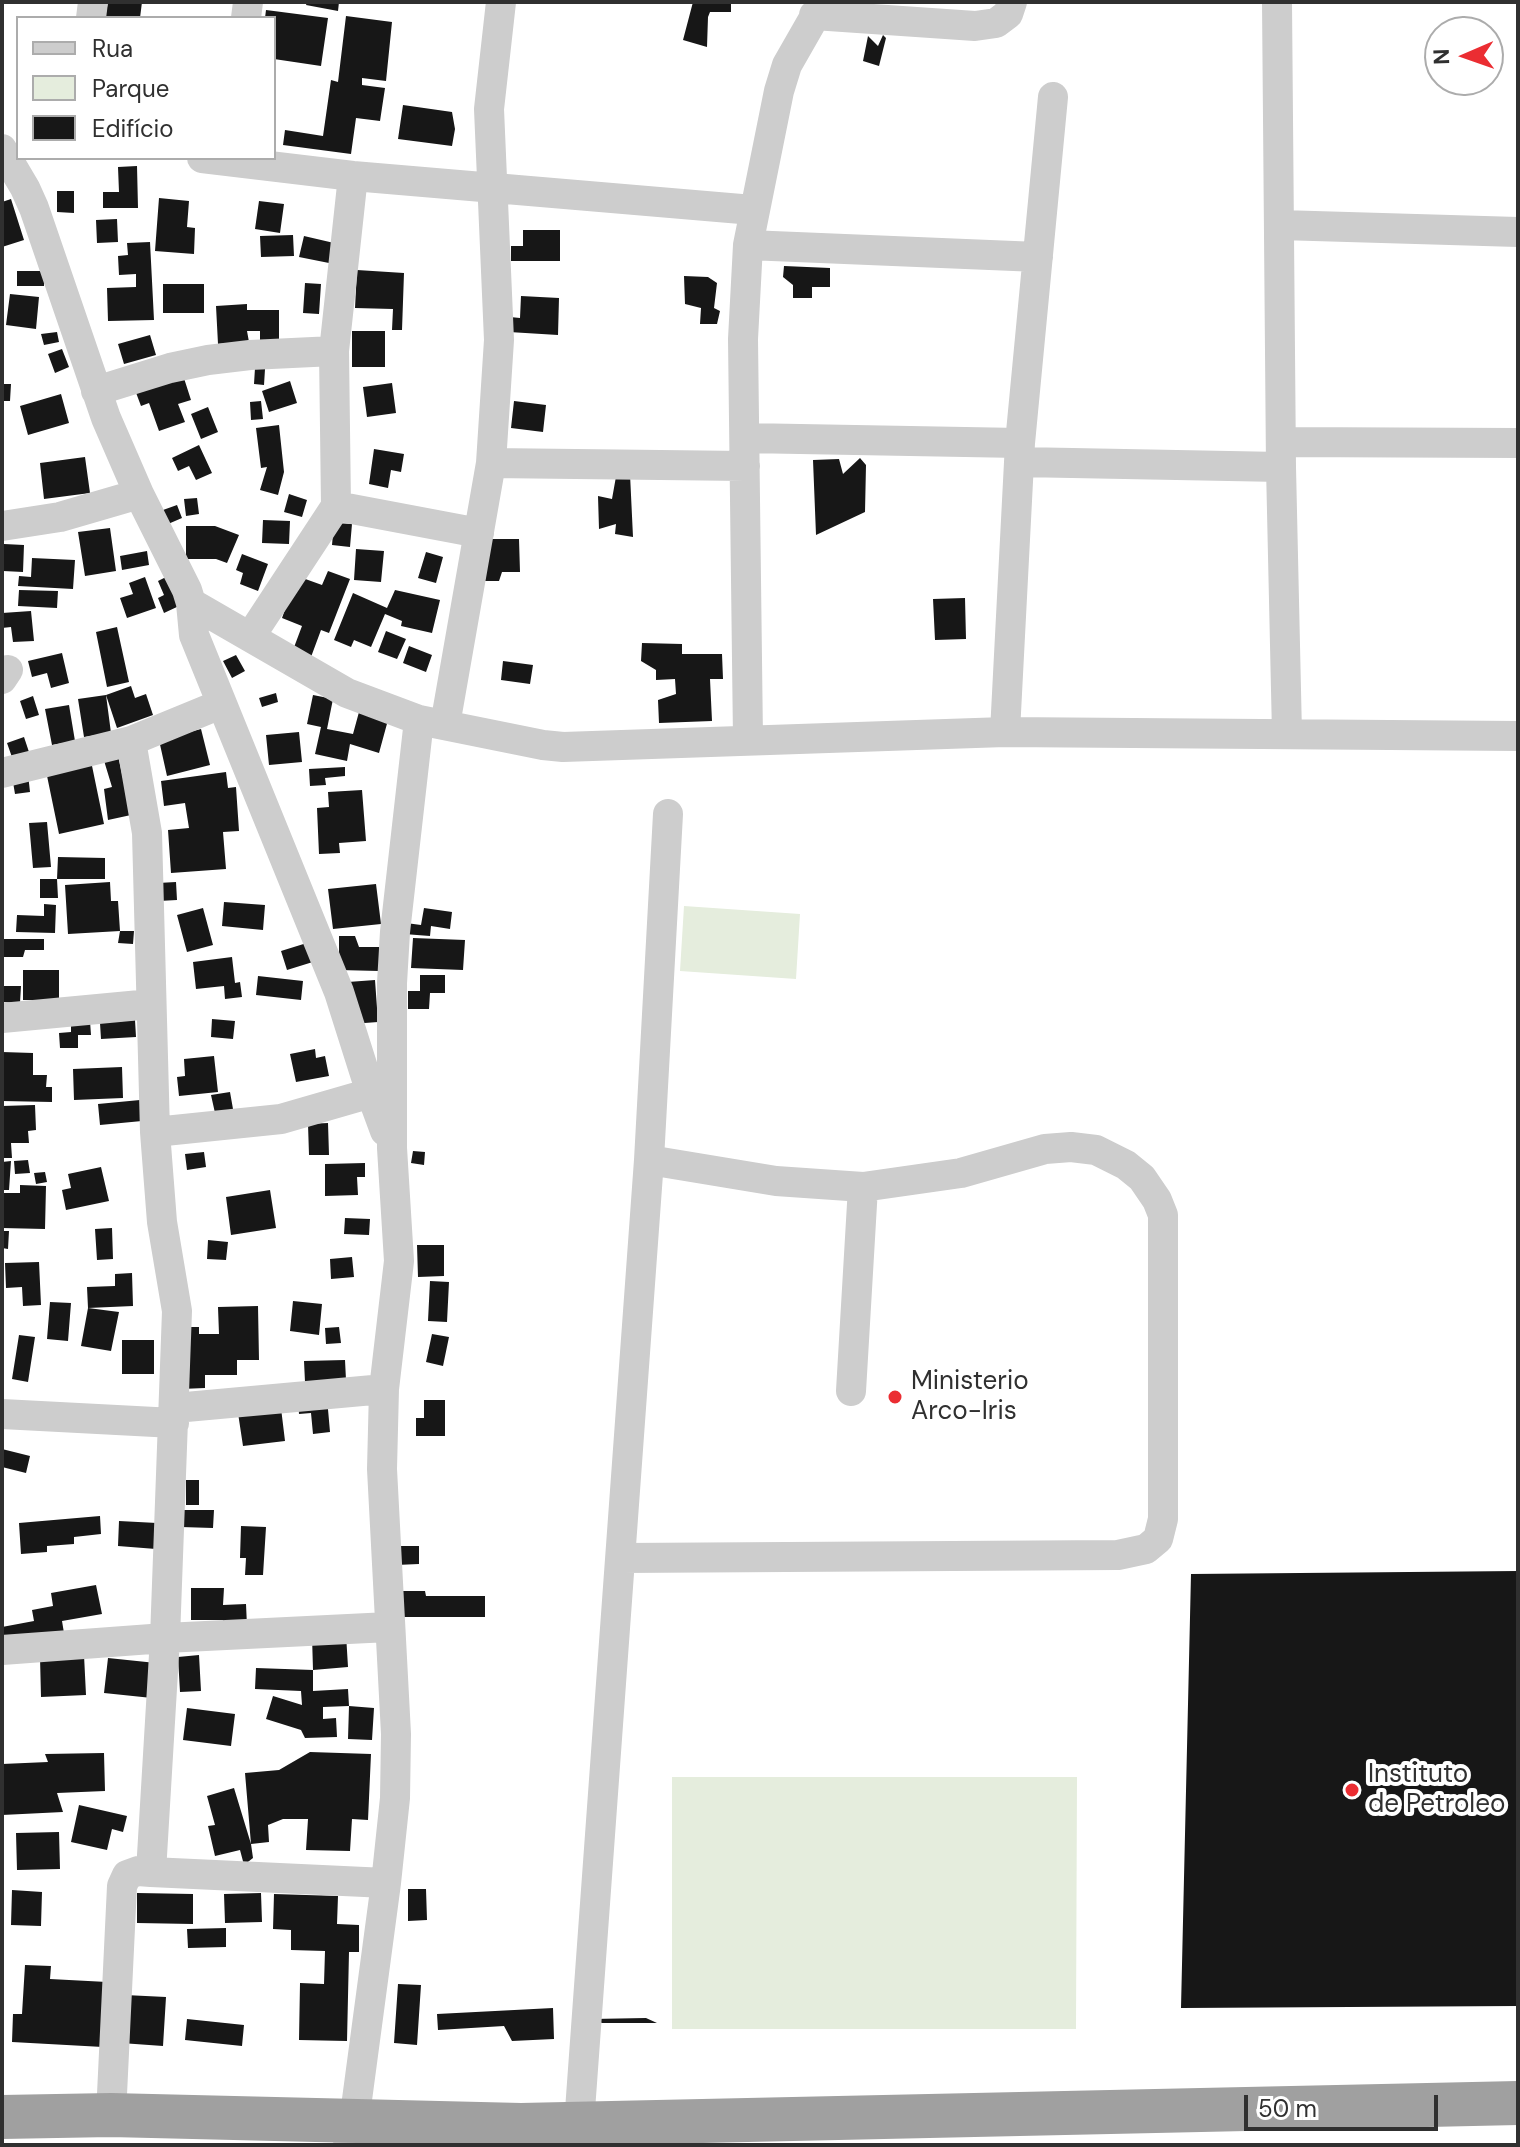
<!DOCTYPE html>
<html>
<head>
<meta charset="utf-8">
<style>
	body { margin:0 }
	#map { position:relative; width:1520px; height:2147px; overflow:hidden; background:#fff; font-family:"DM Sans",sans-serif }
	canvas { display:block }
	.frame { position:absolute; inset:0; border:4px solid #303030; pointer-events:none }
	.legend { position:absolute; left:16px; top:16px; width:260px; height:144px; box-sizing:border-box; background:#fff; border:2px solid #acacac; margin:0; padding:10px 14px; list-style:none; font-size:24px; color:#303030 }
	.legend li { display:flex; align-items:center; gap:16px; height:40px }
	.legend b { width:40px; border:2px solid #acacac }
	.north { position:absolute; left:1424px; top:16px; width:80px; height:80px; box-sizing:border-box; background:#fff; border:2px solid #acacac; border-radius:50%; rotate:268deg; font-size:22px; font-weight:700; line-height:32px; text-align:center; color:#303030 }
	.north::after { content:''; display:block; margin:auto; width:28px; height:36px; background:#eb2d32; clip-path:polygon(50% 0,100% 100%,50% 72%,0 100%) }
	.scale { position:absolute; left:1244px; top:2095px; width:194px; height:36px; box-sizing:border-box; border:4px solid #303030; border-top:0; padding-left:10px; font-size:24px; line-height:28px; white-space:nowrap; color:#303030; -webkit-text-stroke:6px #fff; paint-order:stroke }
</style>
</head>
<body>
<div id="map">
<canvas width="1520" height="2147"></canvas>
<div class="frame"></div>
<ul class="legend">
<li><b style="height:10px;background:#cdcdcd"></b>Rua</li>
<li><b style="height:22px;background:#e5eddd"></b>Parque</li>
<li><b style="height:22px;background:#171717"></b>Edifício</li>
</ul>
<div class="north">N</div>
<div class="scale">50 m</div>
</div>
<script>
const ctx = document.querySelector('canvas').getContext('2d');
ctx.lineJoin = 'round';
function fillPath(path, color) { ctx.fillStyle = color; ctx.fill(path, 'evenodd'); }
const shape = rows => new Path2D(rows.map(r => 'M' + r).join(''));
function trace(path, color, width, dash) { ctx.strokeStyle = color; ctx.lineWidth = width; ctx.lineCap = dash ? 'butt' : 'round'; ctx.setLineDash(dash || []); ctx.stroke(path); }
function drawText(font, color, halo, rows, align = 'center') {
  ctx.font = font + ' "DM Sans",sans-serif'; ctx.lineWidth = 8; ctx.setLineDash([]); ctx.textBaseline = 'middle'; ctx.strokeStyle = halo; ctx.fillStyle = color; for (const [text, x, y, turn = 0] of rows) {
    ctx.save(); ctx.translate(x, y); ctx.rotate((+turn || 0) * Math.PI / 180); ctx.textAlign = isNaN(turn) ? turn : align; if (halo) ctx.strokeText(text, 0, 0); ctx.fillText(text, 0, 0); ctx.restore();
  }
}
fillPath(shape([
	[684,906,800,914,796,979,680,971],
	[672,1777,1077,1777,1076,2029,672,2029]
]), '#e5eddd');
fillPath(shape([
	[108,2,142,2,140,18,105,18],
	[307,2,339,2,338,11,306,5],
	[693,2,731,2,731,12,710,12,708,17,707,47,683,40],
	[266,10,328,18,321,66,274,59,274,18,265,18],
	[346,16,392,22,386,81,362,78,362,85,385,88,380,121,356,118,351,154,283,145,285,130,323,136,331,80,338,82],
	[883,35,886,38,879,66,863,61,868,36,878,46],
	[403,105,452,112,455,129,452,146,398,139],
	[137,166,138,208,103,208,103,192,119,192,118,167],
	[57,191,74,191,74,213,57,212],
	[159,198,189,201,187,227,195,228,194,254,155,251],
	[11,199,24,240,2,247,2,202],
	[259,201,284,204,280,233,255,229],
	[117,219,118,242,97,243,96,220],
	[523,230,560,230,560,261,511,261,511,246,523,246],
	[293,235,294,256,261,257,260,236],
	[304,236,334,243,329,263,299,257],
	[150,242,154,320,108,321,107,288,136,287,136,274,119,275,118,256,128,255,127,243],
	[784,266,830,268,830,287,812,287,812,298,793,298,793,285,783,277],
	[357,270,404,273,402,330,392,330,393,309,355,308],
	[17,271,44,271,44,286,17,286],
	[684,276,708,277,717,283,714,308,720,311,717,324,700,324,701,308,685,304],
	[305,283,321,284,319,314,303,313],
	[163,284,204,284,204,313,163,313],
	[10,294,39,297,36,329,6,325],
	[521,296,559,298,558,335,509,332,510,317,520,318],
	[247,304,247,310,279,310,279,343,260,343,260,331,247,331,249,342,218,344,216,306],
	[352,331,385,331,385,367,352,367],
	[57,332,59,342,44,345,41,334],
	[150,335,156,355,124,364,118,344],
	[62,349,69,367,55,373,48,354],
	[255,368,265,369,264,385,254,384],
	[182,372,191,400,178,404,185,422,159,431,149,403,141,406,135,390],
	[290,381,297,403,269,412,262,391],
	[392,383,396,413,367,417,363,387],
	[2,384,11,384,10,401,2,401],
	[61,394,69,423,28,435,20,406],
	[261,401,263,419,251,420,250,402],
	[514,401,546,405,543,432,511,428],
	[208,407,218,432,201,439,191,414],
	[279,425,284,472,278,495,260,490,267,467,261,468,256,428],
	[199,445,212,473,196,480,189,466,178,471,172,458],
	[374,449,404,454,401,472,391,470,388,488,369,484],
	[85,457,90,493,44,499,40,463],
	[860,458,866,465,865,512,816,535,813,460,839,459,843,474],
	[617,471,630,474,633,537,615,534,616,524,599,529,598,496,612,499],
	[289,494,307,500,302,517,284,512],
	[197,498,199,514,186,516,184,499],
	[177,505,182,518,168,524,163,510],
	[263,520,290,521,289,544,262,543],
	[334,523,352,524,350,547,332,545],
	[186,526,215,526,239,535,227,563,216,559,186,559],
	[110,528,116,571,85,576,78,532],
	[489,539,519,539,520,572,502,572,499,581,477,581],
	[4,544,24,545,23,572,3,571],
	[356,549,384,551,381,582,354,580],
	[147,551,149,565,122,570,120,556],
	[426,552,443,557,436,583,418,578],
	[242,554,268,564,258,591,240,584,243,573,236,570],
	[32,558,75,560,73,589,18,586,19,576,31,577],
	[328,571,350,579,329,633,321,630,311,657,293,650,302,626,282,618,297,576,322,585],
	[145,577,156,608,127,618,120,598,133,594,129,583],
	[166,577,179,606,164,613,158,598,164,595,158,581],
	[19,590,58,591,57,608,18,606],
	[395,590,440,600,432,633,401,626,402,621,385,614,371,647,354,640,351,647,334,640,353,593,387,608],
	[965,598,966,639,935,640,933,599],
	[31,611,34,641,13,642,11,627,2,628,2,613],
	[117,627,129,682,107,687,96,632],
	[386,631,406,639,397,659,378,652],
	[642,643,682,644,682,654,722,654,723,679,710,679,712,721,659,723,658,700,676,694,675,679,656,680,656,670,641,661],
	[409,646,432,655,426,672,403,663],
	[62,653,69,683,51,688,47,673,32,677,28,661],
	[236,655,245,671,232,678,223,661],
	[503,661,533,665,530,684,501,680],
	[131,686,135,698,146,694,153,715,117,728,106,695,111,733,84,737,78,699,106,695],
	[276,693,278,702,262,707,259,698],
	[313,695,333,699,327,729,353,734,359,712,388,720,379,753,350,744,347,761,315,754,321,727,307,724],
	[33,696,39,715,26,719,20,701],
	[69,705,75,741,52,745,45,709],
	[201,729,210,765,167,776,159,740],
	[299,732,302,762,269,765,266,735],
	[24,737,30,755,13,760,7,743],
	[117,751,131,815,108,820,104,789,112,787,102,754],
	[91,761,104,824,59,834,46,771],
	[345,767,345,776,325,778,326,785,310,786,309,769],
	[226,772,228,788,236,787,239,831,223,832,226,869,171,873,168,830,189,828,185,803,164,806,161,781],
	[28,774,30,792,15,794,12,776],
	[362,790,366,841,339,843,340,853,319,854,317,808,329,807,328,792],
	[47,822,51,867,33,868,29,823],
	[58,857,105,858,105,879,57,879],
	[40,879,57,879,58,898,40,898],
	[110,882,111,901,118,901,120,931,68,934,65,885],
	[176,882,177,900,159,901,158,883],
	[376,884,381,924,333,929,328,889],
	[224,902,265,905,263,930,222,926],
	[44,904,56,905,55,933,16,932,17,915,44,916],
	[203,908,213,945,187,952,177,915],
	[424,908,452,912,450,929,431,926,430,936,404,934,406,923,421,925],
	[120,931,134,931,133,944,118,943],
	[339,936,355,936,359,947,379,947,379,971,339,970],
	[413,938,465,940,463,970,411,968],
	[2,939,44,939,44,950,25,950,23,957,2,957],
	[310,942,316,961,287,970,281,951],
	[232,957,235,983,240,982,242,997,225,999,224,986,196,989,193,962],
	[23,970,59,970,59,1000,23,1000],
	[420,975,445,975,445,993,430,993,429,1009,408,1009,408,991,420,991],
	[258,976,303,981,301,1000,256,995],
	[375,980,378,1022,351,1024,348,982],
	[2,986,21,986,20,1003,2,1002],
	[212,1019,235,1021,233,1039,211,1037],
	[135,1020,136,1037,101,1039,100,1023],
	[90,1021,91,1035,78,1035,78,1048,60,1048,59,1033,71,1032,71,1022],
	[315,1049,316,1058,325,1056,329,1076,296,1082,290,1054],
	[2,1052,33,1053,33,1075,47,1075,46,1087,52,1087,52,1102,2,1101],
	[214,1056,218,1092,179,1096,177,1077,185,1076,184,1059],
	[122,1067,123,1098,74,1100,73,1069],
	[230,1092,233,1109,215,1113,211,1095],
	[140,1100,142,1121,100,1125,98,1104],
	[35,1105,36,1130,28,1131,29,1143,11,1143,12,1158,2,1158,2,1106],
	[328,1123,329,1155,309,1155,308,1124],
	[413,1151,425,1152,424,1165,411,1163],
	[204,1152,206,1167,187,1170,185,1154],
	[28,1160,30,1173,15,1174,14,1161],
	[11,1161,9,1190,2,1190,2,1162],
	[365,1163,365,1177,357,1177,358,1195,325,1196,325,1164],
	[101,1167,109,1201,66,1210,62,1190,71,1188,68,1174],
	[45,1172,47,1182,36,1184,34,1173],
	[20,1185,46,1186,45,1229,2,1228,2,1193,20,1193],
	[270,1190,276,1228,231,1235,226,1197],
	[345,1218,370,1219,369,1235,344,1234],
	[112,1228,113,1259,97,1260,95,1229],
	[2,1231,9,1231,8,1249,2,1248],
	[208,1240,228,1242,226,1260,207,1259],
	[417,1245,444,1245,444,1276,418,1277],
	[352,1257,354,1277,331,1279,330,1259],
	[39,1262,41,1305,23,1306,22,1287,6,1288,5,1263],
	[132,1273,133,1306,88,1308,119,1312,111,1351,81,1346,88,1308,87,1287,115,1286,115,1274],
	[430,1281,449,1282,447,1322,428,1321],
	[293,1301,322,1304,319,1335,290,1331],
	[50,1302,71,1303,68,1341,47,1339],
	[258,1306,259,1360,237,1360,237,1375,205,1375,205,1388,181,1389,180,1327,199,1327,199,1334,219,1334,218,1307],
	[339,1327,341,1343,326,1344,325,1328],
	[432,1334,449,1337,443,1366,426,1362],
	[19,1335,35,1337,28,1382,12,1379],
	[122,1340,154,1340,154,1374,122,1374],
	[345,1360,346,1380,305,1382,304,1361],
	[327,1398,330,1432,313,1434,311,1413,299,1414,298,1400],
	[424,1400,445,1400,445,1436,416,1436,416,1418,424,1418],
	[281,1408,285,1441,243,1446,238,1413],
	[2,1449,30,1456,26,1473,2,1467],
	[186,1480,199,1480,199,1505,186,1505],
	[181,1510,214,1510,213,1528,181,1527],
	[100,1516,101,1534,74,1537,74,1544,47,1546,47,1552,21,1554,19,1523],
	[119,1521,157,1523,156,1549,118,1546],
	[241,1526,266,1527,263,1575,245,1575,246,1558,240,1558],
	[396,1546,419,1546,419,1564,396,1565],
	[1518,1571,1518,2006,1181,2008,1191,1574],
	[96,1585,102,1614,62,1621,64,1633,5,1645,2,1627,34,1621,32,1610,53,1606,51,1593],
	[191,1588,224,1588,223,1605,246,1604,247,1626,224,1627,223,1620,191,1620],
	[401,1591,425,1591,426,1596,485,1596,485,1617,401,1617],
	[346,1634,348,1667,313,1670,312,1636],
	[84,1655,86,1695,41,1697,40,1657],
	[199,1655,201,1691,180,1692,178,1657],
	[108,1658,156,1663,152,1698,104,1693],
	[256,1668,313,1670,313,1691,348,1689,349,1706,374,1708,372,1740,348,1739,349,1706,323,1707,323,1719,336,1718,337,1737,305,1738,301,1730,266,1719,273,1696,302,1705,301,1691,255,1689],
	[187,1708,235,1714,231,1746,183,1740],
	[310,1752,371,1754,368,1820,352,1819,350,1851,306,1850,308,1819,283,1819,268,1825,269,1842,251,1844,253,1858,244,1865,240,1850,215,1856,208,1826,215,1825,207,1796,234,1788,251,1844,245,1773,279,1770],
	[104,1753,105,1791,57,1793,63,1812,2,1815,2,1764,48,1762,45,1754],
	[79,1805,127,1816,123,1832,112,1829,107,1850,71,1842],
	[59,1832,60,1869,17,1870,16,1833],
	[408,1889,426,1889,427,1920,408,1921],
	[12,1890,42,1892,41,1926,11,1925],
	[137,1893,193,1894,193,1924,137,1923],
	[261,1893,262,1922,225,1923,224,1894],
	[274,1894,338,1896,337,1924,359,1925,359,1952,349,1952,347,2041,299,2040,300,1983,324,1984,325,1951,291,1950,291,1930,273,1929],
	[226,1928,226,1947,188,1948,187,1929],
	[25,1965,51,1966,50,1979,107,1982,103,2047,12,2042,13,2014,22,2014],
	[398,1984,421,1985,417,2045,394,2043],
	[125,1995,166,1997,163,2046,121,2043],
	[553,2008,554,2039,512,2041,504,2026,438,2030,437,2014],
	[646,2018,657,2023,602,2023,592,2019],
	[187,2019,244,2025,242,2046,185,2040]
]), '#171717');
trace(shape([
	[1277,2,1281,467,1287,734],
	[814,15,975,26,996,23,1008,14,1012,2],
	[91,18,93,2],
	[246,18,248,2],
	[2,149,25,188,34,208,106,418,139,494,187,590,191,603,194,635,339,992,371,1093,385,1131],
	[202,158,353,176,753,210],
	[1280,225,1518,232],
	[748,245,1038,257],
	[96,391,170,368,208,360,250,355,334,351],
	[745,438,1020,443],
	[1281,442,1518,443],
	[1020,462,1281,467],
	[491,463,745,466],
	[336,506,334,351,353,176],
	[2,526,60,517,139,494],
	[191,603,347,693,419,720,543,745,563,747,1005,732,1518,736],
	[250,637,336,506,479,533],
	[2,679,8,670],
	[445,725,491,463,499,340,489,109,501,2],
	[1005,732,1020,443,1053,97],
	[748,739,743,339,748,245,779,91,787,65,823,2],
	[131,741,147,833,155,1132,162,1222,177,1311,165,1638,151,1872],
	[2,773,131,741,221,704],
	[2,1018,151,1004],
	[155,1132,281,1119,371,1093],
	[851,1391,863,1187],
	[175,1408,384,1389],
	[2,1414,174,1423],
	[621,1558,1118,1555,1146,1549,1158,1539,1163,1519,1163,1215,1157,1200,1142,1178,1126,1165,1096,1150,1071,1147,1045,1149,961,1173,863,1187,776,1181,649,1160],
	[2,1650,165,1638,389,1627],
	[111,2115,122,1886,127,1875,138,1871,151,1872,386,1883],
	[579,2124,649,1160,668,814],
	[348,2145,354,2122,386,1883,395,1798,396,1734,382,1469,384,1389,399,1261,392,1148,392,983,395,932,419,720]
]), '#cdcdcd', 30);
trace(shape([
	[2,2117,111,2115,521,2125,1518,2103]
]), '#a0a0a0', 44);
for (const [x, y, r, color] of [
	[895,1397,8,"#eb2d32"],
	[1352,1790,8,"#eb2d32"]
]) { const dot = new Path2D(); dot.arc(x, y, r, 0, 2 * Math.PI); ctx.fillStyle = color; ctx.fill(dot); trace(dot, '#fff', 3); }
drawText('26px', '#303030', '#fff', [
	["Ministerio",911,1382],
	["Arco-Iris",911,1412],
	["Instituto",1368,1775],
	["de Petroleo",1368,1805]
], 'left');
</script>
</body>
</html>
